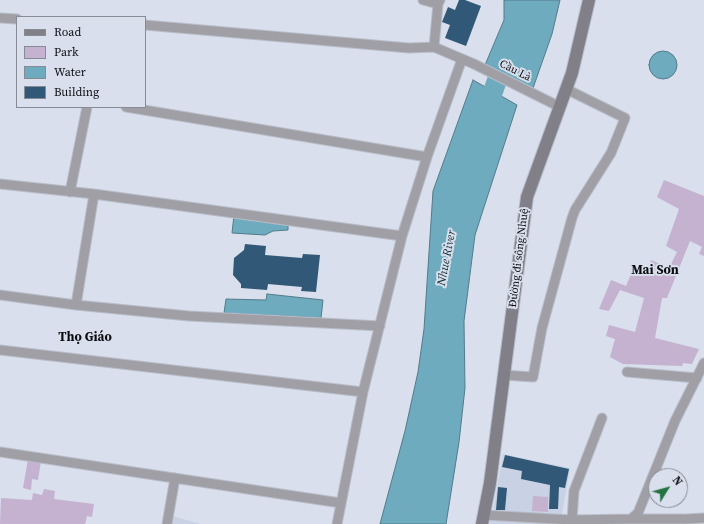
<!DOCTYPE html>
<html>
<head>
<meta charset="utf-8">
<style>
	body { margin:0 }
	#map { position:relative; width:704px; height:524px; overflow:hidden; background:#d9dfec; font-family:"Source Serif 4",serif }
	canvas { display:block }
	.legend { position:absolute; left:16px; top:16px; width:130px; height:92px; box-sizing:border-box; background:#d9dfec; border:1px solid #868b94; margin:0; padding:5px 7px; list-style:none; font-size:12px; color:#0a0c10 }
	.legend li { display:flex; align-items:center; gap:8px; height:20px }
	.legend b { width:20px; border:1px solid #868b94 }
	.north { position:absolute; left:648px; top:468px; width:40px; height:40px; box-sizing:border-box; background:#d9dfec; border:1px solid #868b94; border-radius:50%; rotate:53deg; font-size:11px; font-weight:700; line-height:16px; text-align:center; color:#0a0c10 }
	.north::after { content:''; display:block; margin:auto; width:14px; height:18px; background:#247343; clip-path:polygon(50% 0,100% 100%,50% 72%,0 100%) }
</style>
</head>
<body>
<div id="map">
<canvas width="704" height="524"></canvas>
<ul class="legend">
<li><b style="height:5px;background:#818089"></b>Road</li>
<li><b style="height:11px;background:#c4b2d0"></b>Park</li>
<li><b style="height:11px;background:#6fabbf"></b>Water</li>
<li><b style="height:11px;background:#315877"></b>Building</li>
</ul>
<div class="north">N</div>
</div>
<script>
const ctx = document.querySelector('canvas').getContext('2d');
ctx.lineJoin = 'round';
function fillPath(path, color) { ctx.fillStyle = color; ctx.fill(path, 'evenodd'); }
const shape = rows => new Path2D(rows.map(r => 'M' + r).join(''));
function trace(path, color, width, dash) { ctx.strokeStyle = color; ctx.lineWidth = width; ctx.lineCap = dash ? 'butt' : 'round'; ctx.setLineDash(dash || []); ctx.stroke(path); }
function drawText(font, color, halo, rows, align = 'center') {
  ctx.font = font + ' "Source Serif 4",serif'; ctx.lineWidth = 4; ctx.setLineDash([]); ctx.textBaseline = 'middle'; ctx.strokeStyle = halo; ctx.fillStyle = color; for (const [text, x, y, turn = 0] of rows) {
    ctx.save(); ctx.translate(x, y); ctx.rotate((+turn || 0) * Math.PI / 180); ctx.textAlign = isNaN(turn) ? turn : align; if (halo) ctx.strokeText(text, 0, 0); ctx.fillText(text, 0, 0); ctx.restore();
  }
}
fillPath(shape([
	[503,454,570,468,562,514,493,512],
	[172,516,201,524,171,524],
	[490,520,585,524,490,524]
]), '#c9d2e5');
fillPath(shape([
	[664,180,704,196,704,256,699,254,702,247,690,241,667,298,662,298,655,338,699,349,692,364,683,363,682,366,623,364,610,357,615,339,606,336,609,325,635,332,644,298,620,290,609,311,599,309,611,280,626,286,633,269,647,274,651,260,669,268,677,252,666,246,679,209,657,197],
	[28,459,41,461,38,480,32,479,31,490,23,488],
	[44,489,55,491,54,499,94,504,92,517,87,516,85,524,0,524,1,498,32,500,33,493,42,495],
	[533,496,548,497,548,512,532,511]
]), '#c4b2d0');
const water = shape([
	[504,0,560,0,552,34,532,91,485,65,504,20,504,0],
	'649 65a14 14 0 1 1 28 0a14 14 0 1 1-28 0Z',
	[473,80,517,105,475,235,464,321,465,388,459,442,446,524,380,524,405,431,418,372,424,329,433,191,473,80],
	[234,215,288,222,288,230,273,231,265,235,232,233,234,215],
	[267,294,323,300,321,318,224,313,226,299,266,300,267,294]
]);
fillPath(water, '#6fabbf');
trace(water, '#517b8a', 1);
trace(shape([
	[484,117,506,55]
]), '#6fabbf', 20);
fillPath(shape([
	[459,0,465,0,481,6,466,46,445,38,450,25,442,22,448,7,455,10],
	[245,244,266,246,265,255,302,258,303,254,320,255,316,292,301,291,302,287,268,284,267,290,241,288,241,284,233,275,234,258,244,250],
	[505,455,569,469,565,488,559,487,558,509,549,509,550,485,521,479,522,471,502,467],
	[498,487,507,488,505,510,496,510]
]), '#315877');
const street = shape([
	[423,0,438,4],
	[0,18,17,19],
	[145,25,409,48,434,47,474,64,560,107],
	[434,47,438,4,440,0],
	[126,107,427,157],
	[0,184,94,194,402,236],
	[70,192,87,107],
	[94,194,76,305,189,316,380,326],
	[0,295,76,305],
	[0,350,363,392],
	[627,372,697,378],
	[504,375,533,377,542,328,572,218,575,210,611,153,625,118,566,89],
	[0,452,341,503],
	[484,515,572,520,631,519,638,513,675,421,704,363],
	[631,519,686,519,704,518],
	[572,520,574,491,602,418],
	[167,524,175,478],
	[337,524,363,392,402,236,427,157,462,59]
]);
const secondary = shape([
	[482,524,490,483,527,197,572,73,589,0]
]);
trace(street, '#b8bdc9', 11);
trace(secondary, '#b8bdc9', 14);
trace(street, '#a09fa5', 9);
trace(secondary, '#818089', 12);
drawText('11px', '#0a0c10', '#d9dfec', [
	["Cầu Là",515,71,27],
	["Đường đi sông Nhuệ",519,258,-83]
]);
drawText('italic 12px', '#14323b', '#d9dfec', [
	["Nhue River",447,258,-79]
]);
drawText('bold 13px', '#0a0c10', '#d9dfec', [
	["Mai Sơn",655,271],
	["Thọ Giáo",85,338]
]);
</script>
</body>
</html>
